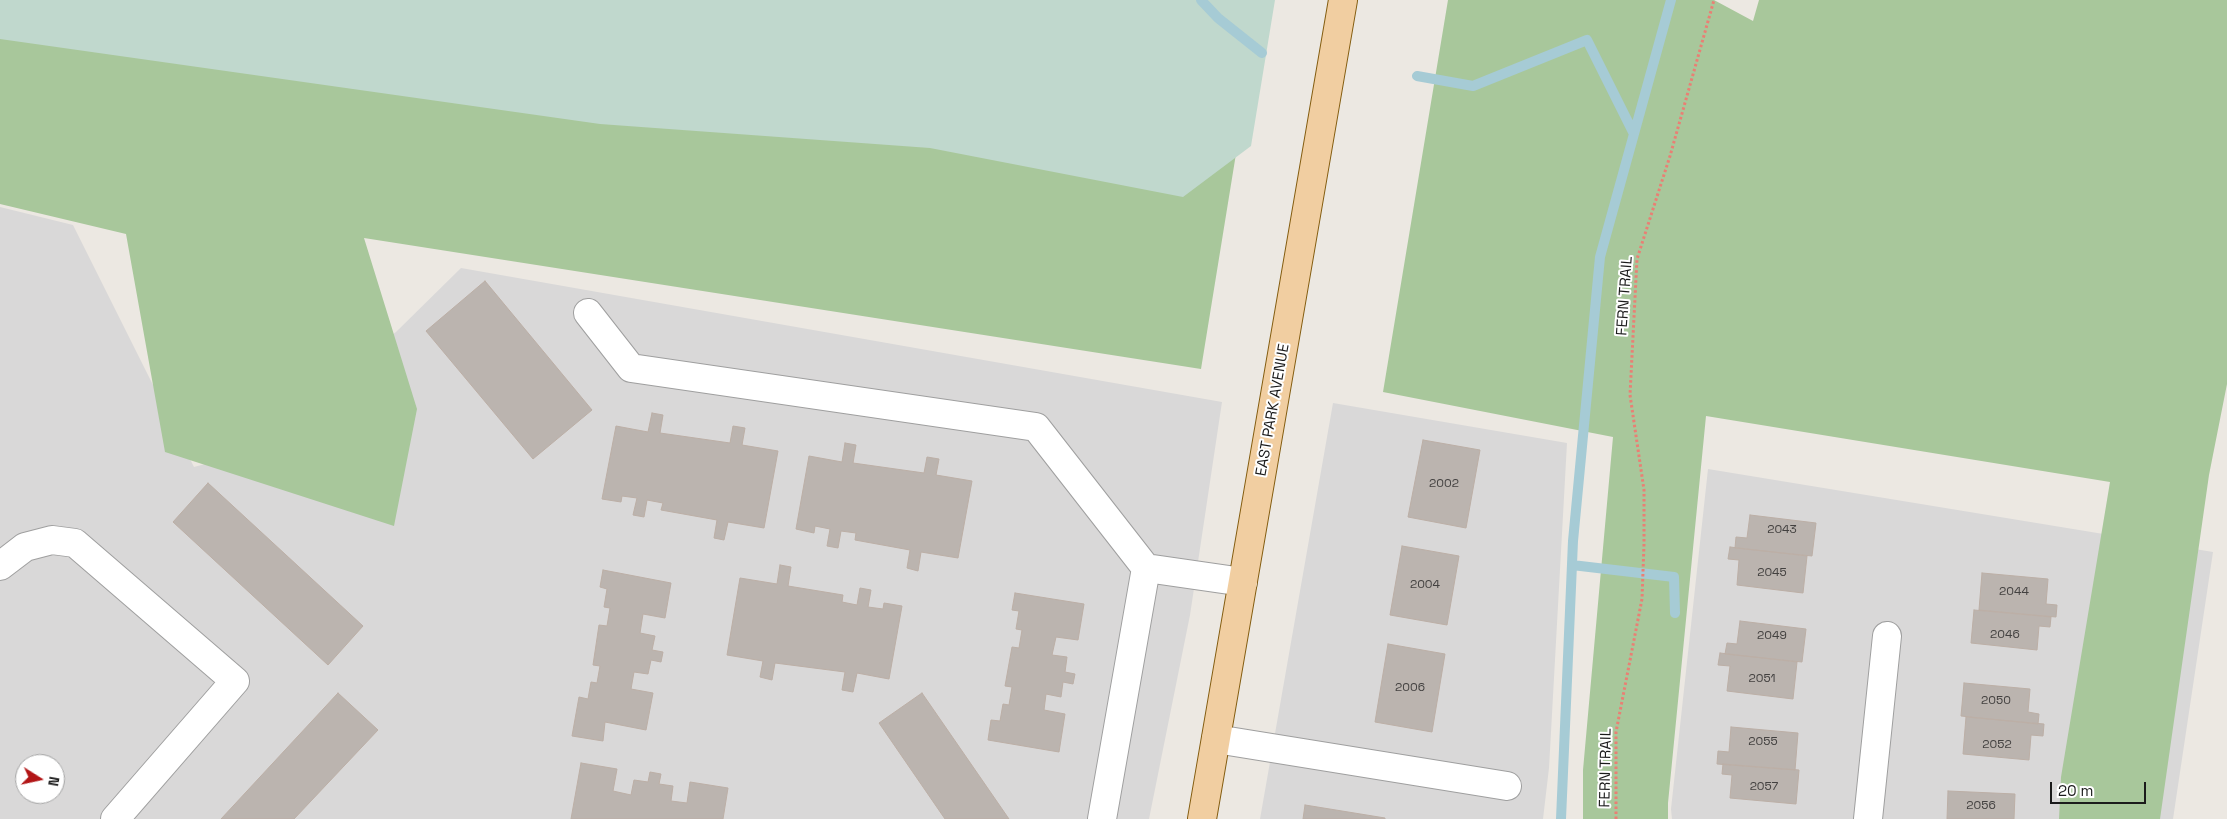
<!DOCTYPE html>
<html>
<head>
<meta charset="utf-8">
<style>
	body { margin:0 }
	#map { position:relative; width:2227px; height:819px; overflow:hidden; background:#ece8e2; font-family:"Space Grotesk",sans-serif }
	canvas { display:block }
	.north { position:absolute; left:15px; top:754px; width:50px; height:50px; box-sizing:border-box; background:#fff; border:1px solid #a4a4a4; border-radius:50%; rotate:100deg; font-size:14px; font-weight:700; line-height:20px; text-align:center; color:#1b1b1b }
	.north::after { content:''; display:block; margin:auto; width:18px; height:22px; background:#b21516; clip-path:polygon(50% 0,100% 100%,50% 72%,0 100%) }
	.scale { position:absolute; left:2050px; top:782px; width:96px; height:22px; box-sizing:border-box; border:2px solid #1b1b1b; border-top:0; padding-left:6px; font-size:15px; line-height:18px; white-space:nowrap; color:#1b1b1b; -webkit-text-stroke:4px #fff; paint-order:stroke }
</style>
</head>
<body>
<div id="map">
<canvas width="2227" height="819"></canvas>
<div class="north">N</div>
<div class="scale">20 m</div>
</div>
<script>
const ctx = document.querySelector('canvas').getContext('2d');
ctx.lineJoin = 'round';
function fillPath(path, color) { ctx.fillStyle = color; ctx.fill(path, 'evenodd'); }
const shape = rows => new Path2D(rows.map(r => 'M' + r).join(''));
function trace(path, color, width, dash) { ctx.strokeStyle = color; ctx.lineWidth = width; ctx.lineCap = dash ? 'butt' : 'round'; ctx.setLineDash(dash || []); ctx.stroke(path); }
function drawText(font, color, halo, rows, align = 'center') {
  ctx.font = font + ' "Space Grotesk",sans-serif'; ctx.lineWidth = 4; ctx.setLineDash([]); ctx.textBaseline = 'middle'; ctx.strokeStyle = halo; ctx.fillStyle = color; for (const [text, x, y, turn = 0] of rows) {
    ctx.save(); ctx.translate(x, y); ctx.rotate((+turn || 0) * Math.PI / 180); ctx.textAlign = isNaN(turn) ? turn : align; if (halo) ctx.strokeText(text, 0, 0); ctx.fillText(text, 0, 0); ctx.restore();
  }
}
fillPath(shape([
	[0,207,73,225,194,467,224,459,396,332,461,268,1222,402,1190,615,1149,819,0,819],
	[25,764,55,764,55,794,25,794],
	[1333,403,1567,443,1549,768,1543,819,1260,819],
	[1708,469,2213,552,2173,819,1672,819,1671,809]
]), '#d9d8d8');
fillPath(shape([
	[0,0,1261,0,1201,369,364,238,417,409,394,526,165,452,126,234,0,204],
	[1448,0,1714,0,1753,21,1759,0,2227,0,2227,384,2209,475,2160,819,2059,819,2061,777,2110,482,1706,416,1668,803,1668,819,1583,819,1583,770,1613,437,1383,392]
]), '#a8c79b');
fillPath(shape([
	[0,0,1275,0,1251,146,1183,197,930,148,600,124,0,39]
]), '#c0d8cd');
trace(shape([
	[1201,0,1218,18,1262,53],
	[1417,76,1473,86,1587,40,1634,134],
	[1572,565,1674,577,1675,613],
	[1561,819,1573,541,1600,257,1671,0]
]), '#a6cbd5', 10);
const building = shape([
	[485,281,592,410,533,459,426,331,485,281],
	[652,413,663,415,660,433,730,443,733,426,745,428,742,445,778,451,764,528,728,522,724,540,714,538,717,520,661,510,663,503,647,500,644,517,633,515,637,498,622,496,621,502,602,499,616,426,648,432,652,413],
	[1423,440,1480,450,1466,528,1408,517,1423,440],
	[845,443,856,445,853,463,924,473,927,457,939,459,936,475,972,481,958,558,921,552,918,571,907,568,910,550,855,540,856,533,841,531,838,548,827,546,830,529,815,526,814,533,796,529,809,456,842,462,845,443],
	[208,483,363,626,328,665,173,522,208,483],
	[1750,515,1816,523,1812,556,1735,548,1736,537,1747,538,1750,515],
	[1402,546,1459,556,1447,625,1390,615,1402,546],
	[1730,547,1807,556,1803,593,1737,585,1739,560,1728,559,1730,547],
	[780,565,791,567,788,586,843,595,842,602,857,605,860,588,871,590,868,607,883,609,884,603,902,606,889,679,857,673,853,692,842,690,845,672,775,663,772,680,760,677,763,661,727,655,740,578,777,584,780,565],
	[603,570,671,583,665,618,643,614,640,633,655,636,652,650,663,652,661,662,651,660,648,674,634,672,631,689,653,693,646,730,605,722,603,741,572,736,579,697,588,699,591,682,597,683,600,666,593,665,599,625,607,626,610,608,604,607,607,589,600,587,603,570],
	[1982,573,2048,579,2046,604,2057,605,2056,617,1979,610,1982,573],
	[1015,593,1084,604,1078,640,1056,637,1052,655,1067,657,1065,672,1075,674,1073,684,1063,682,1061,697,1046,694,1044,710,1065,714,1059,752,988,740,991,720,1000,721,1003,704,1009,705,1012,687,1005,686,1012,647,1019,648,1022,630,1016,629,1019,611,1012,610,1015,593],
	[1974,610,2051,617,2050,627,2039,626,2037,650,1971,643,1974,610],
	[1740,621,1806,629,1802,662,1725,654,1727,643,1737,644,1740,621],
	[1388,644,1445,654,1432,732,1375,722,1388,644],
	[1720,653,1797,662,1793,699,1727,691,1730,666,1718,665,1720,653],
	[1964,683,2030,689,2028,712,2039,714,2038,724,1961,716,1964,683],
	[338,693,378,730,294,819,221,819,338,693],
	[922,693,1009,819,945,819,879,723,922,693],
	[1966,717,2044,724,2043,736,2031,735,2029,760,1963,754,1966,717],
	[1731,727,1798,733,1795,770,1717,764,1718,751,1729,752,1731,727],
	[581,763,617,769,613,791,631,795,634,780,648,782,650,772,661,774,659,784,673,786,671,801,687,803,690,782,728,788,723,819,571,819,581,763],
	[1723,764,1799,770,1796,804,1730,798,1732,775,1722,774,1723,764],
	[1948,791,2015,794,2014,819,1947,819,1948,791],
	[1305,805,1385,818,1385,819,1303,819,1305,805]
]);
fillPath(building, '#bbb4af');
trace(building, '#bcafa6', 1);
const minor = shape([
	[588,313,631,368,1036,427,1146,568,1102,819],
	[0,566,25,547,52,540,75,543,235,681,115,819],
	[1146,568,1243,582],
	[1216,739,1507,786],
	[1868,819,1887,636]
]);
const major = shape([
	[1202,819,1343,0]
]);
trace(minor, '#9f9f9f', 30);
trace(major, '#835c0f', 30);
trace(shape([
	[1616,819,1616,732,1642,599,1644,544,1644,490,1630,395,1637,259,1670,156,1714,0]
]), '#ea7f74', 3, [2.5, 2.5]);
trace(minor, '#fff', 28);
trace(major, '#f1cea1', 28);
drawText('12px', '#434140', null, [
	["2002",1444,484],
	["2043",1782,530],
	["2045",1772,573],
	["2004",1425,585],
	["2044",2014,592],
	["2046",2005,635],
	["2049",1772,636],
	["2051",1762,679],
	["2006",1410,688],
	["2050",1996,701],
	["2055",1763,742],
	["2052",1997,745],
	["2057",1764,787],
	["2056",1981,806]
]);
drawText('15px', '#1b1b1b', '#fff', [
	["FERN TRAIL",1625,296,-86],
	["EAST PARK AVENUE",1273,410,-80],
	["FERN TRAIL",1606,768,-89]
]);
</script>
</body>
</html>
